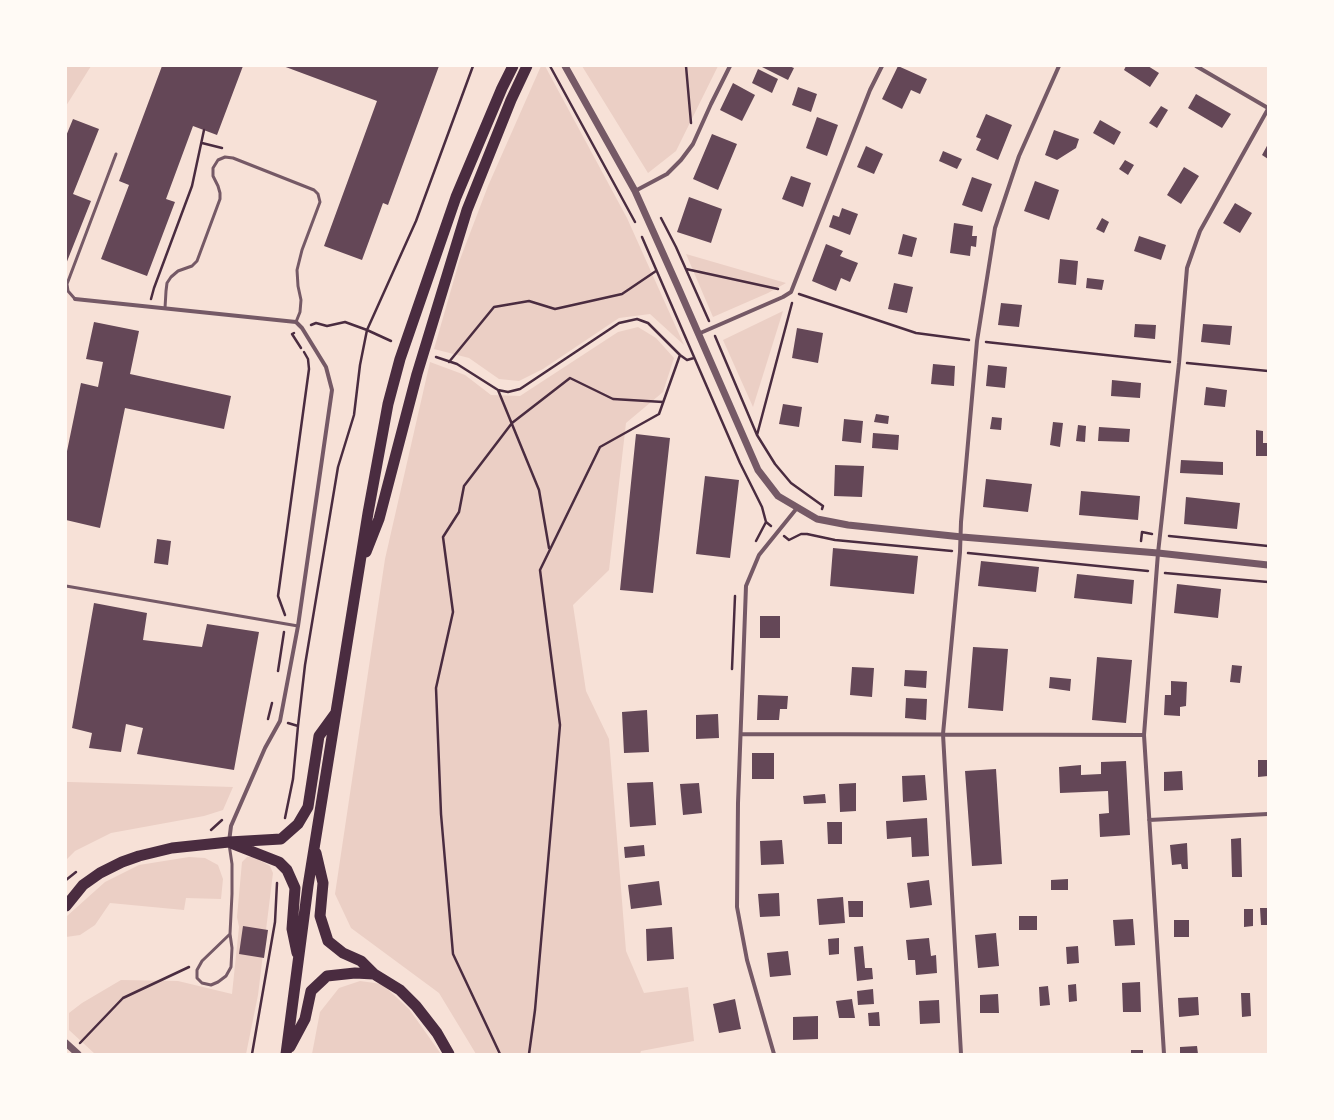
<!DOCTYPE html>
<html>
<head>
<meta charset="utf-8">
<style>
	body { margin:0 }
	#map { position:relative; width:1334px; height:1120px; overflow:hidden; background:#f7e1d7; font-family:Montserrat,sans-serif }
	canvas { display:block }
	.frame { position:absolute; inset:0; border:67px solid #fffaf5; pointer-events:none }
</style>
</head>
<body>
<div id="map">
<canvas width="1334" height="1120"></canvas>
<div class="frame"></div>
</div>
<script>
const ctx = document.querySelector('canvas').getContext('2d');
ctx.lineJoin = 'round';
function fillPath(path, color) { ctx.fillStyle = color; ctx.fill(path, 'evenodd'); }
const shape = rows => new Path2D(rows.map(r => 'M' + r).join(''));
function trace(path, color, width, dash) { ctx.strokeStyle = color; ctx.lineWidth = width; ctx.lineCap = dash ? 'butt' : 'round'; ctx.setLineDash(dash || []); ctx.stroke(path); }
fillPath(shape([
	[66,66,91,66,66,106],
	[541,66,545,66,627,218,684,345,650,314,619,318,543,369,519,381,499,379,469,358,434,349,459,262,488,186],
	[582,66,718,66,676,151,648,173],
	[686,254,786,283,768,293,713,317],
	[783,311,753,407,723,340],
	[638,327,656,338,674,358,663,392,626,423,609,570,573,605,586,691,609,739,626,951,644,993,688,987,694,1041,641,1051,640,1054,476,1054,439,993,351,928,335,894,385,559,430,362,465,375,491,395,520,396,618,332],
	[66,782,70,782,233,787,223,810,204,816,111,833,75,851,66,860],
	[189,857,205,858,218,865,223,879,221,899,186,898,184,910,110,903,95,925,80,935,66,937,67,916,105,882,139,865],
	[247,857,254,857,270,866,273,873,258,995,246,1054,95,1054,69,1030,69,1013,82,1003,121,980,178,981,232,994,239,927,237,917,242,862],
	[360,981,382,984,409,1009,441,1054,312,1054,320,1012,339,988]
]), '#ebcfc5');
fillPath(shape([
	[162,66,243,66,217,135,193,126,166,199,175,202,147,276,101,259,129,185,119,181],
	[283,66,439,66,388,205,383,203,362,260,324,246,377,101],
	[760,66,789,66,794,68,788,80],
	[898,66,927,79,920,94,911,90,902,109,882,99],
	[1126,66,1148,66,1159,73,1150,87,1124,70],
	[758,69,778,79,772,93,752,83],
	[733,83,755,95,742,121,720,110],
	[798,87,817,94,811,112,792,105],
	[1196,94,1231,114,1222,128,1188,108],
	[1161,106,1168,110,1157,128,1149,123],
	[986,114,1012,125,998,160,976,150,981,139,976,137],
	[817,117,838,125,827,156,806,148],
	[73,119,99,129,73,194,91,201,66,264,66,136],
	[1100,120,1121,132,1114,145,1093,133],
	[1054,130,1079,139,1076,148,1057,160,1045,155],
	[712,134,737,144,718,190,693,179],
	[1268,144,1268,159,1262,155],
	[866,146,883,154,874,174,857,167],
	[943,151,962,159,957,169,939,161],
	[1125,160,1134,165,1128,175,1119,169],
	[1184,167,1199,176,1181,204,1167,195],
	[791,176,811,183,803,207,782,199],
	[972,177,992,184,982,212,962,205],
	[1035,181,1059,190,1049,220,1024,211],
	[689,197,722,209,711,243,677,232],
	[1235,203,1252,213,1240,233,1223,223],
	[842,208,858,214,850,235,829,227,833,215,839,217],
	[1102,218,1109,222,1104,233,1096,229],
	[954,223,973,226,972,236,977,236,976,247,971,246,970,256,950,253],
	[903,234,917,238,912,257,898,254],
	[1139,236,1166,245,1161,260,1134,251],
	[826,244,843,251,840,256,858,263,850,282,841,278,836,291,812,281],
	[1060,259,1078,261,1076,285,1058,283],
	[1087,278,1104,280,1102,290,1086,288],
	[894,283,913,287,907,313,888,309],
	[1001,303,1022,305,1019,327,998,325],
	[94,322,139,331,130,374,231,396,224,429,125,408,100,528,66,520,66,456,81,383,98,387,103,362,86,359],
	[1135,324,1156,325,1155,339,1134,337],
	[1203,324,1232,326,1230,345,1201,342],
	[797,328,823,333,818,363,792,358],
	[933,364,955,366,954,386,931,384],
	[988,365,1007,367,1005,388,986,386],
	[1112,380,1141,383,1140,398,1111,396],
	[1206,387,1227,390,1225,407,1204,405],
	[783,404,802,407,799,427,779,424],
	[876,414,889,416,888,424,874,422],
	[992,417,1002,418,1001,430,990,429],
	[844,419,863,421,861,443,842,441],
	[1053,422,1063,423,1060,447,1050,445],
	[1078,425,1086,426,1085,442,1076,441],
	[1099,427,1130,429,1129,442,1098,441],
	[1256,430,1263,431,1263,443,1268,443,1268,456,1256,456],
	[873,433,899,435,898,450,872,448],
	[636,434,670,438,653,593,620,590],
	[1181,460,1223,462,1223,475,1180,473],
	[835,465,864,466,862,497,834,496],
	[705,476,739,480,730,558,696,554],
	[986,479,1032,484,1028,512,983,507],
	[1081,491,1140,496,1138,520,1079,515],
	[1186,497,1240,503,1237,529,1184,524],
	[157,539,171,541,168,565,154,563],
	[833,548,918,556,914,594,830,586],
	[981,561,1039,567,1036,592,978,586],
	[1077,574,1134,580,1132,604,1074,598],
	[1177,584,1221,589,1218,618,1174,613],
	[94,603,147,613,143,640,202,647,207,624,259,632,234,770,137,754,143,728,126,724,121,752,89,748,92,733,72,728],
	[760,616,780,616,780,638,760,638],
	[973,647,1008,649,1003,711,968,708],
	[1097,657,1132,660,1126,723,1092,720],
	[1232,665,1242,666,1240,683,1230,682],
	[852,667,874,668,872,697,850,695],
	[905,670,927,671,926,688,904,686],
	[1050,677,1071,679,1070,691,1049,688],
	[1171,681,1187,682,1186,706,1180,707,1180,716,1164,715,1165,695,1171,695],
	[758,695,788,696,787,709,780,709,779,720,757,720],
	[906,698,927,699,926,720,905,718],
	[647,710,649,752,624,753,622,712],
	[718,714,719,738,696,739,696,715],
	[752,753,774,753,774,779,752,779],
	[1258,760,1268,760,1268,776,1258,777],
	[1126,761,1130,835,1100,837,1099,814,1109,813,1108,791,1060,793,1059,767,1081,765,1081,775,1101,774,1101,762],
	[996,769,1002,864,972,866,965,771],
	[1182,771,1183,790,1164,791,1164,772],
	[925,775,927,800,903,802,902,776],
	[653,782,656,825,630,827,627,783],
	[699,783,702,813,683,815,680,784],
	[856,783,856,811,840,812,839,784],
	[825,794,826,803,804,804,803,796],
	[927,818,929,856,912,857,911,837,887,839,886,821],
	[827,822,842,822,842,844,828,844],
	[1241,838,1242,877,1232,877,1231,839],
	[782,840,784,864,761,865,760,841],
	[1187,843,1188,869,1182,869,1181,864,1172,865,1170,845],
	[644,845,645,856,625,858,624,847],
	[1068,879,1068,890,1051,890,1051,880],
	[929,880,932,905,910,908,907,883],
	[659,881,662,905,631,909,628,885],
	[779,893,780,916,760,917,758,894],
	[843,897,845,923,819,925,817,899],
	[848,901,863,901,863,917,849,917],
	[1260,908,1268,908,1268,925,1261,925],
	[1244,909,1253,909,1253,926,1244,927],
	[1019,916,1037,916,1037,930,1019,930],
	[1133,919,1135,945,1115,946,1113,920],
	[1174,920,1189,920,1189,937,1174,937],
	[243,926,268,930,264,958,239,954],
	[672,927,674,959,647,961,646,929],
	[996,933,999,966,978,968,975,935],
	[839,938,839,954,829,955,828,939],
	[929,938,931,956,936,955,937,973,916,975,915,960,908,960,906,940],
	[863,946,865,968,872,968,873,979,857,981,854,947],
	[1078,946,1079,963,1067,964,1066,947],
	[788,951,791,975,770,977,767,953],
	[1140,982,1141,1012,1123,1012,1122,983],
	[1076,984,1077,1001,1069,1002,1068,985],
	[1048,986,1050,1005,1040,1006,1039,987],
	[873,989,874,1004,858,1005,857,991],
	[1241,993,1250,993,1251,1016,1242,1017],
	[998,994,999,1013,980,1013,980,995],
	[1198,997,1199,1015,1179,1017,1178,998],
	[735,999,741,1029,719,1033,713,1004],
	[852,999,855,1018,839,1018,836,1001],
	[939,1000,940,1023,920,1024,919,1001],
	[879,1012,880,1026,869,1026,868,1013],
	[818,1016,818,1039,793,1040,793,1017],
	[1197,1046,1198,1054,1180,1054,1180,1047],
	[1131,1050,1143,1050,1143,1054,1131,1054]
]), '#644757');
trace(shape([
	[550,66,635,222],
	[686,66,691,123],
	[202,143,222,148],
	[661,218,676,247,709,321],
	[642,237,740,463,762,507,766,522,771,526],
	[686,269,778,289],
	[799,294,916,333,969,340],
	[151,299,154,288,192,186,204,130],
	[311,325,316,323,327,326,345,322,367,330,391,341],
	[294,333,292,334,301,348],
	[715,336,757,435,775,464,791,483,823,506,822,509],
	[986,342,1170,362],
	[436,357,457,364,498,390,508,392,520,389,619,323,637,319,648,323,680,355,687,360,694,358],
	[449,362,494,307,529,301,555,309,622,294,656,271],
	[1187,363,1268,371],
	[498,390,539,490,549,548],
	[757,435,792,303],
	[784,536,789,540,801,534,807,534,835,540,952,551],
	[1169,536,1268,546],
	[756,541,766,522],
	[1141,541,1142,532,1152,534],
	[968,553,1148,571],
	[1165,573,1268,582],
	[285,615,278,596,309,369,308,359,304,352],
	[732,669,735,596],
	[278,671,284,632],
	[268,719,272,703],
	[288,723,298,726],
	[285,818,293,779,298,726,305,665,338,467,354,415,360,365,367,330,416,221,473,66],
	[211,830,222,820],
	[66,880,76,872],
	[80,1043,123,998,189,967],
	[252,1054,275,922,277,883],
	[500,1054,453,954,441,814,436,688,453,612,443,537,459,512,464,486,512,423,570,378,613,399,663,402],
	[529,1054,535,1010,560,725,540,570,600,447,659,414,680,355]
]), '#4a2c40', 2.5);
trace(shape([
	[75,299,68,291,67,284,116,154],
	[165,308,166,291,167,283,171,277,178,271,192,266,197,261,220,199,220,193,218,186,213,176,213,168,218,160,225,157,233,158,314,190,318,194,320,202,302,250,297,270,298,286,301,300,300,312,296,322],
	[66,586,298,626],
	[229,844,232,864,232,894,230,934,232,948,231,967,226,976,218,982,211,985,202,983,197,978,197,970,202,961,230,934]
]), '#755966', 3);
trace(shape([
	[1196,66,1268,108],
	[635,191,667,174,681,160,693,144,711,104,730,66],
	[75,299,296,322,302,328,326,367,332,390,298,626,280,721,265,748,231,826,229,842],
	[698,334,783,297,791,292,870,90,882,66],
	[741,734,1144,735],
	[1149,820,1268,814],
	[774,1054,747,960,737,907,738,803,746,586,759,555,797,508],
	[961,1054,943,734,960,552,961,522,977,341,995,228,1019,156,1059,66],
	[1164,1054,1144,735,1158,553,1179,363,1187,268,1200,231,1268,109]
]), '#755966', 4);
trace(shape([
	[565,66,635,191,678,287,758,470,778,496,817,519,848,525,962,537,1158,553,1268,565],
	[66,1043,78,1054]
]), '#755966', 7);
trace(shape([
	[366,552,379,519,417,374,467,210,511,100,527,66],
	[233,844,279,862,287,870,295,888,292,929,297,953],
	[316,853,323,883,320,916,328,941,343,953,361,961,374,974,400,990,416,1006,437,1033,449,1054],
	[66,906,83,885,100,873,122,862,139,856,172,848,229,842,281,839,298,824,308,807,319,736,335,714],
	[290,1047,305,1019,311,991,327,976,355,973,374,974],
	[286,1054,308,886,368,513,388,404,400,359,456,197,502,88,513,66]
]), '#4a2c40', 11);
</script>
</body>
</html>
